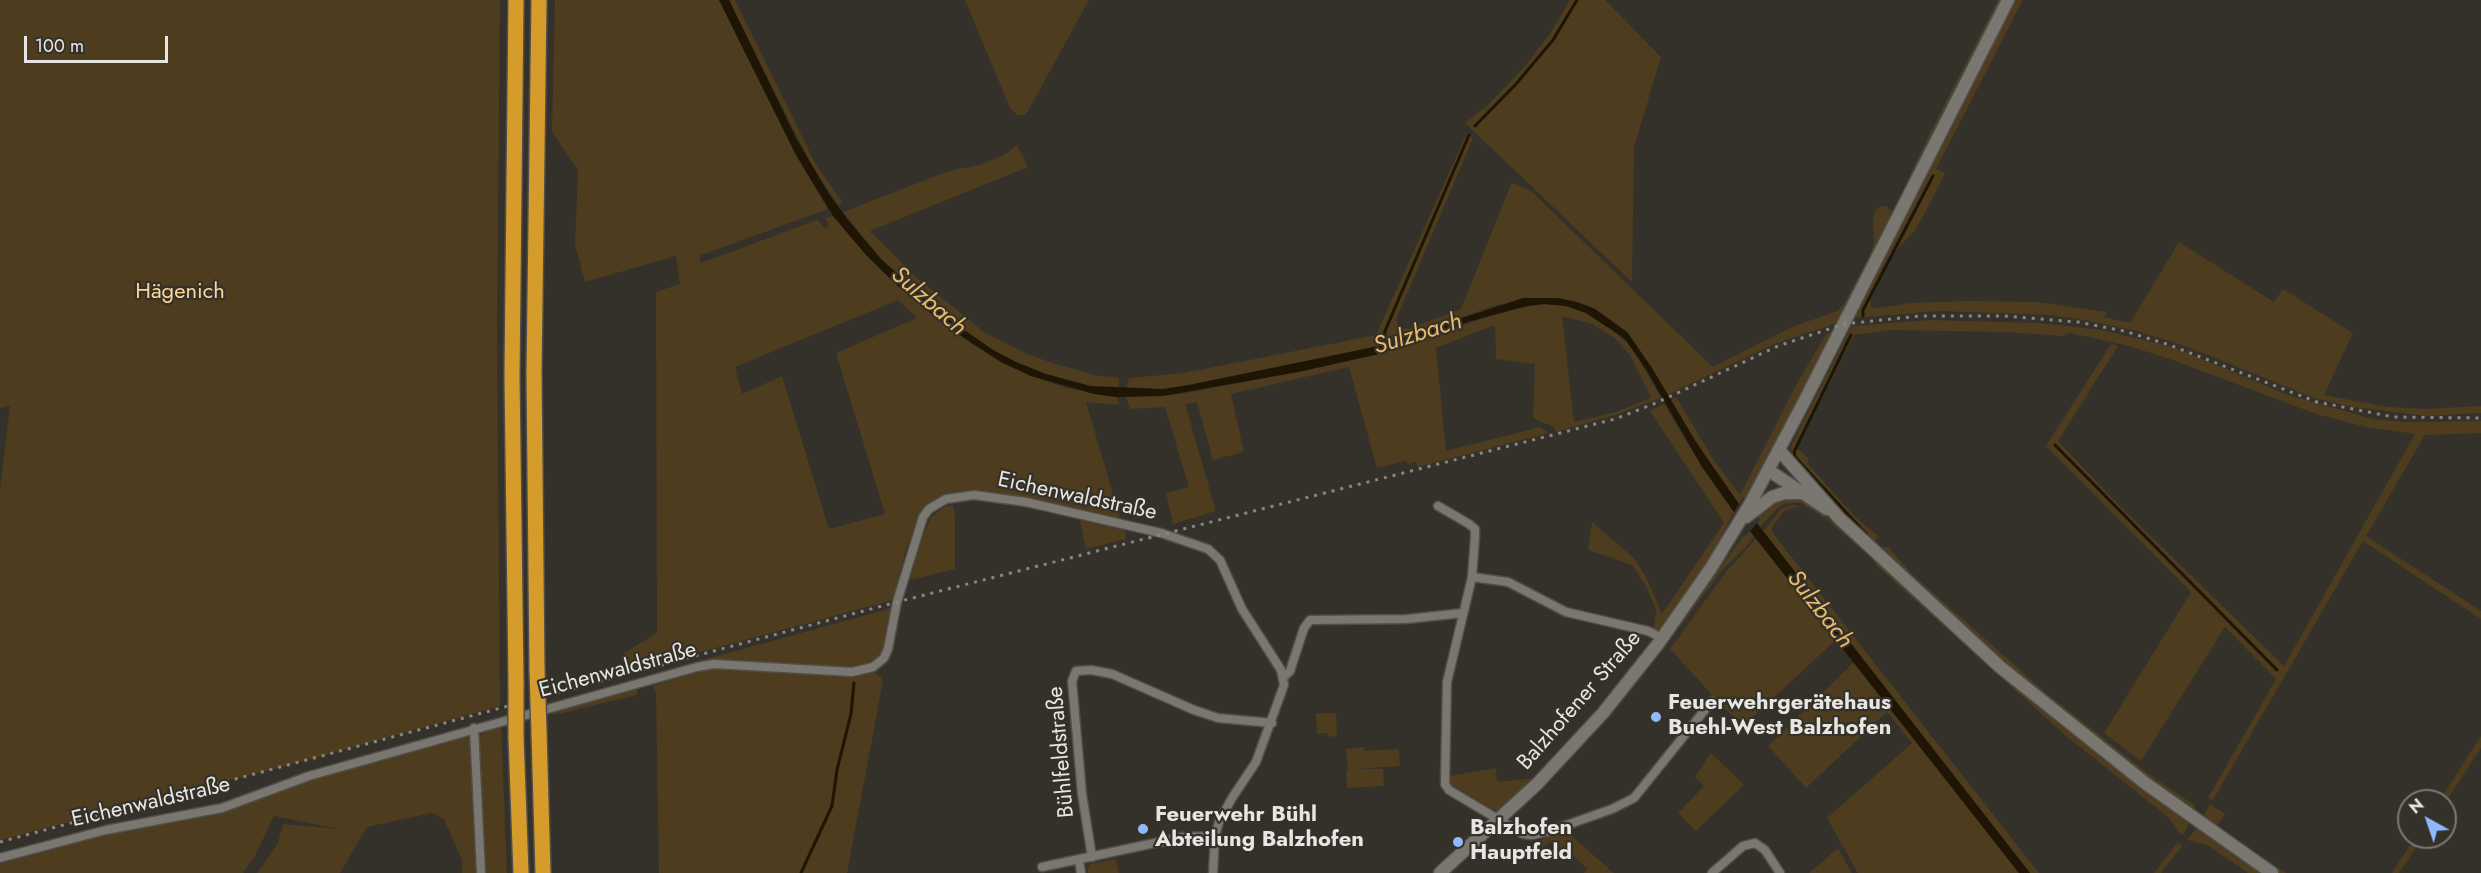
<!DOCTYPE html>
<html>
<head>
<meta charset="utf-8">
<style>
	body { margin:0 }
	#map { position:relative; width:2481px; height:873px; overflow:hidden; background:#34312b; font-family:Jost,sans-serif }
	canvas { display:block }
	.north { position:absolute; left:2397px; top:789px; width:60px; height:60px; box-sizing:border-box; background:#34312b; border:2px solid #7c7974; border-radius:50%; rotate:320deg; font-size:16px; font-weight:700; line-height:24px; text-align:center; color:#e8e6e2 }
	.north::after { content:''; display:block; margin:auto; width:21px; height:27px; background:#8eb9fc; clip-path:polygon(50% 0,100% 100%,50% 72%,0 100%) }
	.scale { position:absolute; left:24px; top:36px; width:144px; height:27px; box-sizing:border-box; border:3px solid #e8e6e2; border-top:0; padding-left:8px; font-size:18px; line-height:21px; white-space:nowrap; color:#e8e6e2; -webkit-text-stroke:4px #34312b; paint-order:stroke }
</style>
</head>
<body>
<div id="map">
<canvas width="2481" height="873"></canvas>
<div class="north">N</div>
<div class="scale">100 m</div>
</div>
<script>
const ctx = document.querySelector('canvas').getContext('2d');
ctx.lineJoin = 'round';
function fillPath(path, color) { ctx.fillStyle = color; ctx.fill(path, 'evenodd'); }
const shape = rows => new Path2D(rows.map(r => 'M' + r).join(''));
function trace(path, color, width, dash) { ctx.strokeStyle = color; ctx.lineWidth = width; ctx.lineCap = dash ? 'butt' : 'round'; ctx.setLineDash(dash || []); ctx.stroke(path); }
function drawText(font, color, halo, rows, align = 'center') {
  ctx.font = font + ' Jost,sans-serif'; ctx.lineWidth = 4.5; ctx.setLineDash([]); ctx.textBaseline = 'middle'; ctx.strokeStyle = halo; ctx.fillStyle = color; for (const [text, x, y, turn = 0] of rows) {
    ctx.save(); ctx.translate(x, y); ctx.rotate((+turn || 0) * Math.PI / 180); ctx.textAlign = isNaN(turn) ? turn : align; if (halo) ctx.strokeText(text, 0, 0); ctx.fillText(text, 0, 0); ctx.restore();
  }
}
fillPath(shape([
	[0,0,500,0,497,328,500,706,300,762,0,840,0,489,10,406,0,408],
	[555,0,719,0,796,155,828,209,699,256,701,263,817,220,825,229,829,226,825,218,833,216,881,270,946,326,972,344,1001,362,1031,376,1067,388,1117,397,1119,405,1086,402,1121,521,980,490,951,493,930,503,917,521,906,549,893,600,623,673,624,653,657,633,656,292,680,284,676,256,585,282,575,245,578,170,552,132],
	[898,300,917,318,836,353,885,514,829,529,782,376,742,394,735,367],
	[729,0,735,0,815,163,843,203,838,205,812,166],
	[965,0,1089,0,1028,111,1025,115,1017,115,1010,108],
	[1570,0,1605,0,1661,57,1634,147,1632,282,1465,123,1489,104,1526,65,1551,32],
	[1998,0,2003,0,1903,190,1931,131],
	[2015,0,2023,0,1936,169,1945,173,1925,213,1914,232,1894,252,1871,299,1871,307,1878,308,1910,303,1970,301,2037,302,2107,312,2104,317,2130,323,2179,242,2274,302,2283,289,2353,333,2324,395,2388,407,2424,409,2481,406,2481,413,2428,416,2353,407,2314,398,2188,347,2137,331,2085,320,2049,315,1939,311,1855,318],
	[1467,133,1473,138,1396,320,1400,328,1408,329,1461,309,1511,184,1514,183,1531,191,1713,367,1792,327,1837,311,1844,304,1869,257,1874,243,1873,218,1875,211,1881,206,1886,206,1891,211,1891,217,1840,322,1774,344,1667,395,1652,368,1627,332,1595,309,1577,302,1500,304,1374,347,1189,385,1163,389,1126,389,1129,378,1184,373,1376,335],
	[1017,145,1028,167,870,231,916,277,984,332,1023,352,1052,363,1095,375,1119,378,1119,389,1090,386,1046,374,1016,362,993,350,947,318,900,278,881,259,843,212,949,171,980,165,1004,155],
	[1544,304,1566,306,1586,313,1612,329,1633,349,1661,398,1615,415,1556,432,1554,427,1533,418,1535,364,1496,359,1495,325,1436,348,1446,451,1540,427,1549,433,1417,467,1416,462,1408,464,1405,461,1377,468,1349,367,1231,394,1244,452,1213,460,1197,402,1185,404,1216,511,1173,524,1166,493,1189,487,1165,407,1130,409,1126,397,1180,394,1298,372,1379,354,1504,311],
	[1562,316,1592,324,1613,337,1630,355,1651,398,1616,412,1574,422],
	[1930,320,2039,323,2102,330,2173,347,2285,394,2373,419,2405,422,2481,421,2481,433,2425,435,2366,536,2481,611,2481,619,2363,541,2213,800,2208,798,2276,679,2225,627,2141,761,2104,733,2191,592,2046,446,2111,344,2118,346,2058,441,2119,505,2284,666,2415,434,2366,427,2316,414,2170,359,2129,346,2070,333,2063,336,2006,332,1890,330,1854,335,1797,448,1809,459,1807,463,1854,516,1877,535,1879,537,1873,542,1863,535,1792,458,1791,446,1852,326],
	[1836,331,1773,450,1745,498,1743,497,1739,504,1712,467,1670,401,1676,397,1715,462,1740,495,1795,387,1826,334],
	[1664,404,1702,467,1734,512,1707,565,1664,628,1660,630,1654,629,1656,610,1647,588,1632,565,1588,550,1592,522,1634,558,1646,577,1662,614,1724,523,1650,411],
	[1792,498,1801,499,1810,504,1865,549,1865,552,1826,519,1801,503,1787,503,1780,506,1760,527,1757,523,1760,520,1758,517,1765,510,1782,499],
	[953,505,955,517,955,569,910,580,917,552,930,519,942,508],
	[1792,505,1802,507,1790,508,1783,512,1772,527,1772,532,2039,873,2030,873,1763,531,1781,509],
	[1080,520,1125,530,1126,539,1086,549],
	[1750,531,1754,536,1746,547,1723,569,1668,643,1725,561,1744,535,1746,536],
	[1756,539,1836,640,1744,725,1725,709,1670,649,1726,572],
	[1882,547,1888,547,1912,574,2045,692,2150,775,2194,805,2197,811,2193,814,2014,673,1881,551],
	[1872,557,2034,702,2189,823,2183,835,2178,832,2168,817,2065,735,1972,651,1877,566],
	[892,608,884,646,879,656,874,661,858,668,689,666,692,663],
	[1854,662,2019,873,1858,873,1827,818,1912,743,1887,712,1806,788,1768,746],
	[714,667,872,671,881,677,883,681,847,873,659,873,656,694,653,686],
	[637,687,637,695,554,715,554,710],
	[1316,713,1336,713,1337,736,1329,737,1328,733,1317,734],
	[501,725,507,873,484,873,484,867,476,868,476,873,462,873,462,860,444,819,432,813,367,827,340,873,257,873,278,843,283,824,339,829,274,816,255,856,243,873,0,873,0,864,115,832,211,816,290,788,437,740,479,737,488,728],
	[2481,736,2481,748,2445,803,2439,801],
	[1364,747,1365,751,1399,749,1400,766,1356,769,1383,769,1384,786,1347,788,1346,771,1348,770,1346,749],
	[1711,753,1744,785,1696,831,1678,813,1704,786,1695,777],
	[1496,768,1497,782,1537,778,1500,813,1448,783,1449,776],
	[2210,804,2225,814,2217,826,2286,873,2279,873,2202,819],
	[2196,829,2199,829,2262,873,2248,873,2207,845,2187,840],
	[1566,831,1614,873,1584,873,1587,869,1573,855,1560,855,1553,841,1537,850,1535,842],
	[2415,837,2423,837,2399,873,2392,873],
	[2178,842,2182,846,2161,873,2154,873],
	[1838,848,1852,873,1809,873],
	[1116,859,1119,873,1088,873,1088,867,1090,864]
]), '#4d3c1e');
fillPath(shape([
	[719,0,729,0,796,138,829,194,848,220,881,259,947,318,993,350,1016,362,1046,374,1090,386,1163,389,1189,385,1374,347,1523,298,1558,298,1577,302,1595,309,1627,332,1652,368,1696,442,1739,504,1734,512,1702,467,1647,371,1625,339,1586,313,1566,306,1544,304,1527,306,1468,322,1379,354,1298,372,1163,396,1117,397,1094,394,1031,376,1001,362,946,326,901,289,866,255,833,216,796,155],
	[1757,523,1760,527,2030,873,2019,873,1750,531]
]), '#1f1505');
trace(shape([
	[1475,126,1516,84,1553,40,1577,0],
	[1863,316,1863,310,1933,176],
	[1851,335,1794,452,1795,457,1867,535],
	[1385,346,1385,331,1469,135],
	[2055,445,2277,670],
	[801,873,832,806,837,770,851,714,854,683]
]), '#1f1505', 3);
const street = shape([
	[1438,506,1469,524,1475,529,1475,537,1472,577,1447,682,1445,784,1449,790,1523,834,1532,835,1550,831,1612,809,1634,798,1712,701],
	[1472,577,1508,582,1566,612,1648,631,1662,638],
	[1284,677,1290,671,1304,628,1310,620,1407,619,1463,613],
	[474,728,481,873],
	[1092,857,1082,794,1072,681,1076,671,1091,670,1112,674,1194,710,1218,718,1272,723],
	[0,858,106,830,222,808,309,776,697,667,714,664,852,672,873,667,884,658,888,649,897,602,923,517,929,509,946,499,974,495,1026,502,1161,533,1208,549,1220,560,1242,609,1281,670,1284,685,1256,762,1232,798,1219,822,1215,836,1213,873],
	[1079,860,1081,873],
	[1042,867,1183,837,1215,836],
	[1712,873,1743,846,1755,843,1765,850,1780,873]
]);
const secondary = shape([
	[1779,450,1839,518,2000,667,2145,783,2272,873],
	[1768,470,1827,509],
	[1746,517,1772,497,1784,493,1802,493],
	[1440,873,1537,784,1603,713,1658,644,1711,568,1750,504,1804,402,2008,0]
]);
const highway = shape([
	[537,670,534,373,539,0],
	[516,681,512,376,516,0],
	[539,732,543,873],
	[516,737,521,873]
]);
trace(street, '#514e4a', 11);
trace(secondary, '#514e4a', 15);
trace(highway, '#514e4a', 18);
trace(street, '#7a7670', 8);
trace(secondary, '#7a7670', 12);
trace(highway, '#d59c2c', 15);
trace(shape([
	[0,842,897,602,1615,419,1656,403,1778,346,1844,324,1920,316,2004,316,2078,322,2124,331,2167,344,2317,402,2394,417,2481,418]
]), '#898681', 3, [3, 6]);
const highwayBridge = shape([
	[537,670,539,732],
	[516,681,516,737]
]);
trace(highwayBridge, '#514e4a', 18, []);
trace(highwayBridge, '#d59c2c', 15);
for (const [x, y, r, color] of [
	[1656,717,6,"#8eb9fc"],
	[1143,829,6,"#8eb9fc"],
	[1458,842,6,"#8eb9fc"]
]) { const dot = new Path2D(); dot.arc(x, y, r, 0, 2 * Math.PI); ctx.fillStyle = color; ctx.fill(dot); trace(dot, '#34312b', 2); }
drawText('22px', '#fed797', '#34312b', [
	["Hägenich",180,293]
]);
drawText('22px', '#e8e6e2', '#34312b', [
	["Eichenwaldstraße",1077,497,12],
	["Eichenwaldstraße",618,671,-15],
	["Balzhofener Straße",1580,701,-49],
	["Bühlfeldstraße",1062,752,-95],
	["Eichenwaldstraße",151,803,-13]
]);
drawText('bold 22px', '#e8e6e2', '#34312b', [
	["Feuerwehrgerätehaus",1668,704],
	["Buehl-West Balzhofen",1668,729],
	["Feuerwehr Bühl",1155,816],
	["Abteilung Balzhofen",1155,841],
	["Balzhofen",1470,829],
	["Hauptfeld",1470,854]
], 'left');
drawText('italic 24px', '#ecbb6a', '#34312b', [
	["Sulzbach",928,302,41],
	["Sulzbach",1418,335,-17],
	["Sulzbach",1819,610,52]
]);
</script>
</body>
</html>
